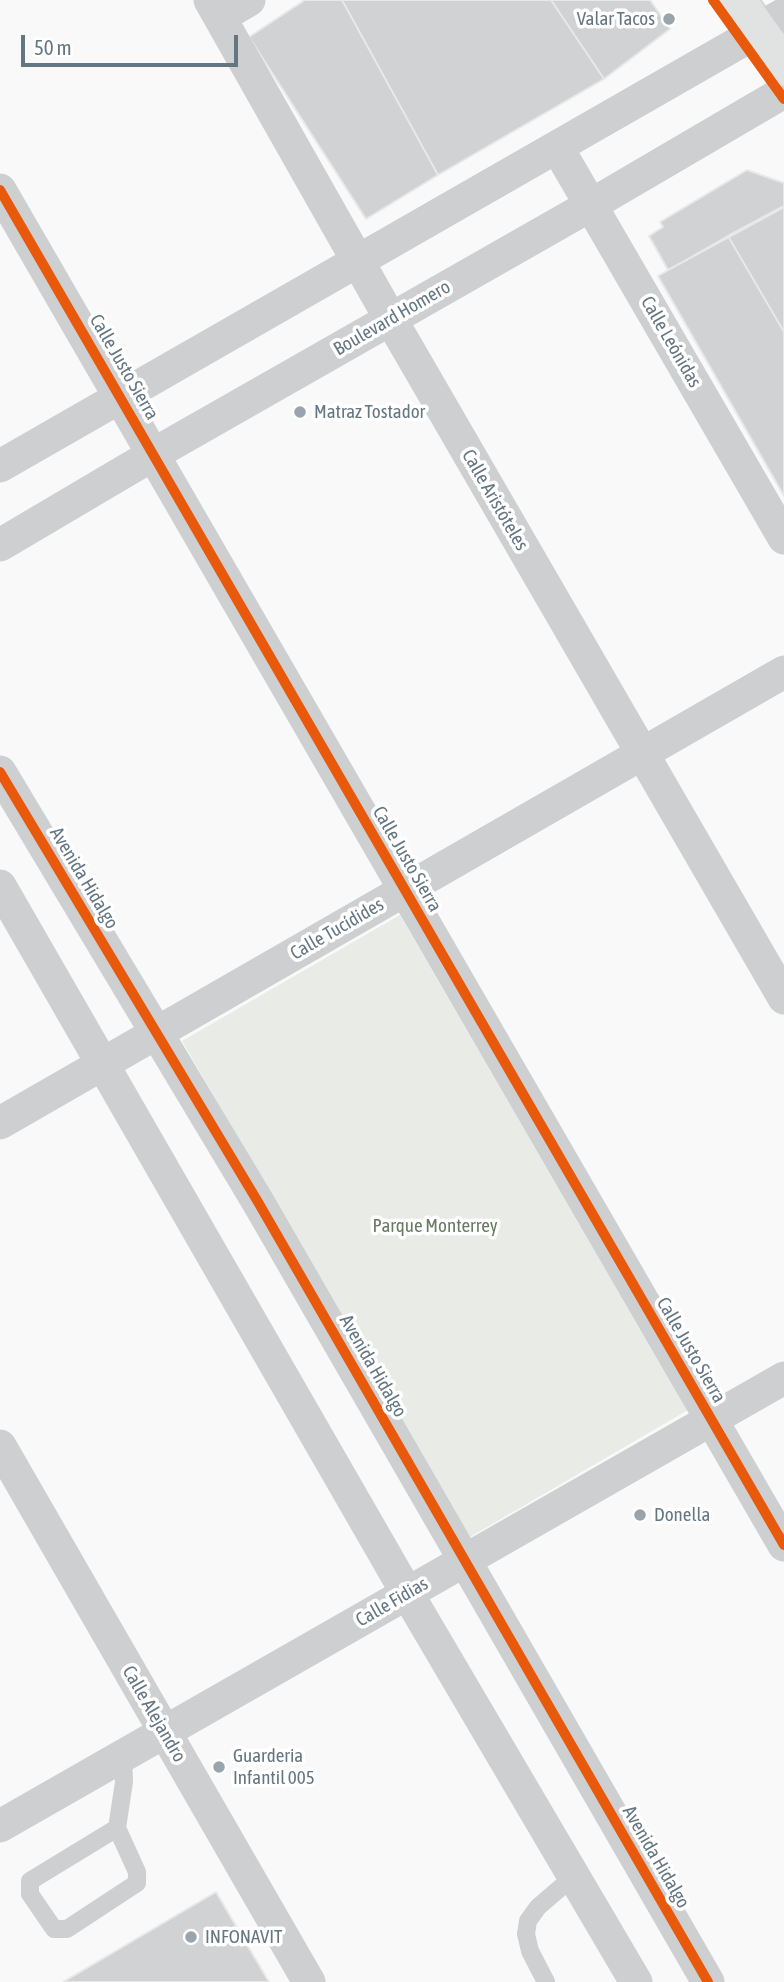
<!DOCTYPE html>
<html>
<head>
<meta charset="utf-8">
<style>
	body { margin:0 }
	#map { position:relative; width:784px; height:1982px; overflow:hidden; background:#f9f9f9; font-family:"Asap Condensed",sans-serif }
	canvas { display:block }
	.scale { position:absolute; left:21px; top:35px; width:217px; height:32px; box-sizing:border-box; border:4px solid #657683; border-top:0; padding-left:9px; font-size:21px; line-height:24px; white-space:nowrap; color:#657683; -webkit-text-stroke:5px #fff; paint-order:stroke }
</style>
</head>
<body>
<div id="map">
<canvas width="784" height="1982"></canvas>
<div class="scale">50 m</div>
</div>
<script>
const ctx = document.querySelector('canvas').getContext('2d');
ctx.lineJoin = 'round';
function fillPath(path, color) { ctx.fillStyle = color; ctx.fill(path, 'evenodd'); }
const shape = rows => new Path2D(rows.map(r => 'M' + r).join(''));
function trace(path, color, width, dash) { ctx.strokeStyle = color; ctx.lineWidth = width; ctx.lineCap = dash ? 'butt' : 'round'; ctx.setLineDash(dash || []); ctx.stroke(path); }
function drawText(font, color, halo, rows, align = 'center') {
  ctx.font = font + ' "Asap Condensed",sans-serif'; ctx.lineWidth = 7; ctx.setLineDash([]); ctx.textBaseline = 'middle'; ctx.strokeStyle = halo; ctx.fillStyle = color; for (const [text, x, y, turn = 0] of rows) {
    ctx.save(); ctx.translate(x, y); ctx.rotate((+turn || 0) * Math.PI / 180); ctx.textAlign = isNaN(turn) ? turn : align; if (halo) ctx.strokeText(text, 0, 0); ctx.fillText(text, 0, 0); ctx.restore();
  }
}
fillPath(shape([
	[400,915,688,1410,470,1537,182,1041]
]), '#e8ebe6');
const building = shape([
	[305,0,342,0,438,175,366,219,249,37,305,0],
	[342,0,551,0,604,79,438,175,342,0],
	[551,0,650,0,670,29,604,79,551,0],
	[747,170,784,183,784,207,668,270,649,236,663,227,660,222,747,170],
	[784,206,784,332,728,236,784,206],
	[728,236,784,332,784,496,658,276,728,236],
	[216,1892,269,1982,63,1982,216,1892]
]);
fillPath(building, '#d0d2d3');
trace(building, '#e8e8e8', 2);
const secondary = shape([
	[736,0,784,67]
]);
trace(secondary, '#d5d6d7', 42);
trace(shape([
	[117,1828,30,1881,30,1894,54,1929,67,1929,137,1883,137,1872,117,1828,124,1782,123,1755],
	[546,1982,530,1951,526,1934,528,1921,538,1907,573,1877]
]), '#cecfd0', 18);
trace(shape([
	[210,0,390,318,784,998],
	[220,17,249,0],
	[557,147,784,538],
	[0,190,784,1545],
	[0,466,759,31],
	[0,545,154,454,591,205,784,92],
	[0,772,258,1202,708,1982],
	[0,886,407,1593,636,1982],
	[0,1123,784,672],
	[0,1446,309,1982],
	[0,1826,784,1378]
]), '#cecfd0', 33);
trace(shape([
	[759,31,784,17]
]), '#cecfd0', 38);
trace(secondary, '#e1e2e2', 38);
trace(shape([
	[713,0,784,99],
	[0,190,784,1545],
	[0,772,258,1202,708,1982]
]), '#e8590c', 10);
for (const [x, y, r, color] of [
	[669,19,7,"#99a4ac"],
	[300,412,7,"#99a4ac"],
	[640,1515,7,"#99a4ac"],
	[219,1767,7,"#99a4ac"],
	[191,1937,7,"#99a4ac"]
]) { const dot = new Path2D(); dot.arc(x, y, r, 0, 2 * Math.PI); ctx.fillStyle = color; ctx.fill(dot); trace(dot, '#fff', 2.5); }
drawText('19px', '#657683', '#fff', [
	["Valar Tacos",655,19,"right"],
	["Matraz Tostador",314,412],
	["Donella",654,1515],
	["Guarderia",233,1756],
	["Infantil 005",233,1778],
	["INFONAVIT",205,1937]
], 'left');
drawText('19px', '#657683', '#fff', [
	["Boulevard Homero",392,318,-30],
	["Calle Leónidas",671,342,60],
	["Calle Justo Sierra",124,367,60],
	["Calle Aristóteles",495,500,60],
	["Calle Justo Sierra",407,859,60],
	["Avenida Hidalgo",84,878,59],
	["Calle Tucídides",337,929,-30],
	["Calle Justo Sierra",691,1350,60],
	["Avenida Hidalgo",373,1366,60],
	["Calle Fidias",392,1602,-30],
	["Calle Alejandro",154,1714,60],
	["Avenida Hidalgo",656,1857,60]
]);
drawText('19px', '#687a64', '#fff', [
	["Parque Monterrey",435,1226]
]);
</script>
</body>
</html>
